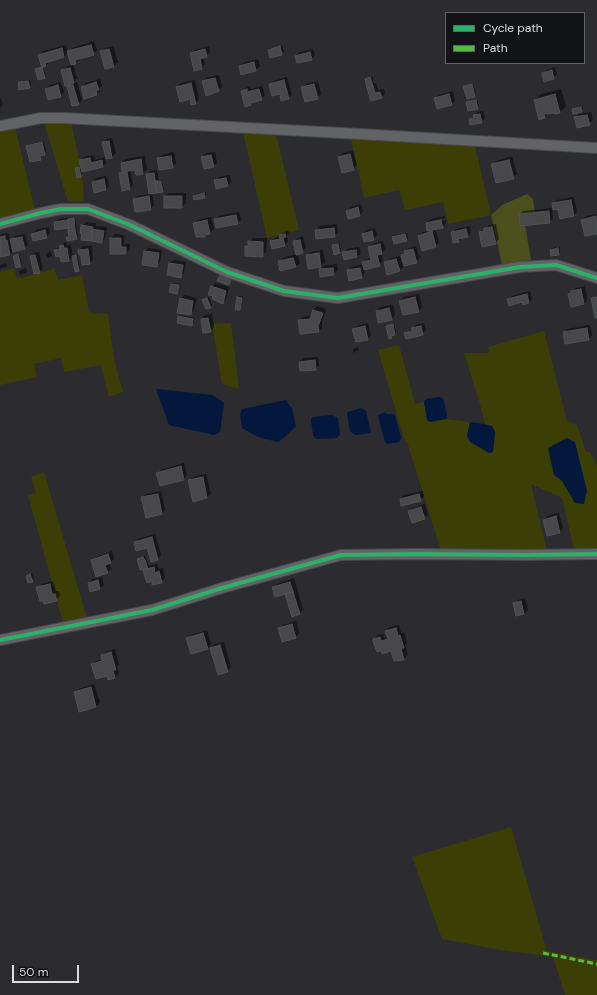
<!DOCTYPE html>
<html>
<head>
<meta charset="utf-8">
<style>
	body { margin:0 }
	#map { position:relative; width:597px; height:995px; overflow:hidden; background:#2b2b30; font-family:"DM Sans",sans-serif }
	canvas { display:block }
	.legend { position:absolute; left:445px; top:12px; width:140px; height:52px; box-sizing:border-box; background:#121316; border:1px solid #636468; margin:0; padding:5px 7px; list-style:none; font-size:12px; color:#dcdde2 }
	.legend li { display:flex; align-items:center; gap:8px; height:20px }
	.legend b { width:20px; border:1px solid #636468 }
	.scale { position:absolute; left:12px; top:965px; width:67px; height:18px; box-sizing:border-box; border:2px solid #dcdde2; border-top:0; padding-left:5px; font-size:12px; line-height:14px; white-space:nowrap; color:#dcdde2; -webkit-text-stroke:3px #121316; paint-order:stroke }
</style>
</head>
<body>
<div id="map">
<canvas width="597" height="995"></canvas>
<ul class="legend">
<li><b style="height:5px;background:#2db169"></b>Cycle path</li>
<li><b style="height:5px;background:#58b947"></b>Path</li>
</ul>
<div class="scale">50 m</div>
</div>
<script>
const ctx = document.querySelector('canvas').getContext('2d');
ctx.lineJoin = 'round';
function fillPath(path, color) { ctx.fillStyle = color; ctx.fill(path, 'evenodd'); }
const shape = rows => new Path2D(rows.map(r => 'M' + r).join(''));
function trace(path, color, width, dash) { ctx.strokeStyle = color; ctx.lineWidth = width; ctx.lineCap = dash ? 'butt' : 'round'; ctx.setLineDash(dash || []); ctx.stroke(path); }
fillPath(shape([
	[44,122,71,122,82,172,84,201,68,202],
	[15,127,35,210,0,220,0,130],
	[243,132,276,134,299,230,267,238],
	[351,139,387,139,475,146,491,215,448,224,443,202,405,210,399,190,364,198],
	[54,267,58,280,82,275,89,312,108,314,114,359,123,392,109,397,101,365,64,372,61,358,34,364,37,377,0,385,0,272,14,268,17,279,53,269],
	[231,323,236,364,239,389,222,384,212,324],
	[544,331,567,421,577,425,586,452,590,452,597,466,597,549,574,550,562,498,531,484,547,551,441,551,407,442,405,442,378,350,399,345,415,404,424,402,427,420,430,422,446,419,470,422,467,436,489,452,493,452,495,432,492,426,485,424,480,404,464,353,489,353,488,347],
	[44,472,86,615,87,620,63,623,28,495,36,493,31,477],
	[511,827,547,951,597,960,597,995,565,995,553,957,501,950,442,939,412,857]
]), '#3b3f06');
fillPath(shape([
	[527,194,533,199,535,212,519,215,520,226,525,225,531,260,502,265,491,215,502,205]
]), '#4a4f1b');
fillPath(shape([
	[156,389,213,395,224,403,220,432,214,435,169,425],
	[439,397,443,398,447,415,446,419,430,422,427,420,424,402,426,399],
	[286,400,292,409,296,426,285,437,278,442,258,437,242,428,240,414,242,409],
	[361,408,366,411,371,433,355,435,350,431,347,414,348,412],
	[386,412,386,414,392,414,395,415,401,438,399,442,387,444,385,442,378,416,380,414],
	[332,415,338,418,340,434,337,438,317,439,313,436,311,419,313,417],
	[470,422,478,423,492,426,495,432,493,452,489,453,470,442,467,436],
	[567,438,575,442,587,491,584,504,575,503,562,481,554,475,548,448]
]), '#04173c');
fillPath(shape([
	[94,41,97,50,93,54,79,58,80,59,76,63,73,64,77,78,73,83,77,82,82,100,78,104,68,87,72,82,62,71,66,67,72,65,69,52,64,57,49,61,46,66,43,66,46,76,44,78,36,69,43,66,40,55,43,51,66,45,68,52,72,48],
	[282,45,284,52,271,57,269,50],
	[113,46,118,62,114,66,106,68,101,52,105,48],
	[209,46,210,52,206,56,203,57,205,64,202,68,191,53,195,50],
	[313,49,315,55,311,59,296,56,300,52],
	[258,59,260,66,256,70,242,74,240,67,243,63],
	[555,67,557,74,553,78,543,73,547,70],
	[219,75,222,87,218,90,203,82,207,78],
	[372,76,374,84,376,83,378,90,384,89,385,94,381,98,371,100,366,79],
	[287,77,292,95,288,98,270,84,274,81],
	[100,79,102,86,99,88,100,91,96,94,82,87,86,83],
	[30,80,31,85,29,87,19,83,21,81],
	[195,80,199,99,196,103,192,104,190,98,177,87,181,83],
	[318,81,321,94,317,98,302,88,306,84],
	[61,82,64,92,60,96,46,89,50,85],
	[473,83,476,95,475,96,464,87],
	[250,86,251,89,262,86,265,95,261,99,253,101,250,104,242,91,246,88],
	[561,89,566,106,560,112,549,112,544,118,535,100,541,94],
	[453,91,455,101,451,105,435,98,439,95],
	[0,97,3,105,0,108],
	[477,99,479,106,477,108,467,103],
	[582,106,583,109,582,111,573,109],
	[483,111,485,118,481,122,470,120,478,112],
	[591,112,593,120,589,124,575,118,579,114],
	[112,138,116,153,112,157,105,158,106,163,103,166,82,171,82,174,78,176,76,168,81,165,80,161,84,157,94,155,95,160,106,157,103,142,107,139],
	[44,141,46,152,41,154,42,157,40,159,27,146,28,145],
	[353,151,357,165,353,169,339,157,343,153],
	[174,152,176,163,172,167,158,158,162,155],
	[215,152,217,163,213,166,203,157,206,153],
	[145,156,147,170,143,173,137,174,136,169,130,170,133,185,129,189,120,173,123,171,122,163,125,159],
	[512,156,517,174,513,178,492,165,496,161],
	[157,170,159,180,162,180,164,190,162,191,152,193,154,205,151,209,134,199,138,196,150,194,147,174,151,171],
	[230,175,231,182,228,185,215,181,219,177],
	[107,176,109,186,106,190,93,182,96,178],
	[206,192,206,195,205,197,194,196,196,194],
	[169,193,186,193,186,203,182,207,165,196],
	[574,197,577,212,573,216,559,208,552,209,553,218,550,222,520,215,523,211,554,208,553,203,557,200],
	[361,204,363,211,360,215,347,211,351,207],
	[239,212,241,220,237,223,215,220,219,216],
	[597,214,597,233,586,235,582,220,586,216],
	[445,216,445,218,430,221,430,223,446,220,446,223,443,227,435,228,439,242,436,246,419,236,423,232,428,231,427,223,431,219],
	[75,217,78,237,76,238,67,237,70,236,69,227,56,228,55,223,59,219],
	[211,217,214,229,205,236,194,224,198,220],
	[86,222,96,223,96,226,107,227,105,238,102,242,82,226],
	[337,224,338,232,334,236,316,230,320,226],
	[496,224,499,239,495,243,480,232,489,225],
	[470,226,471,233,467,237,462,238,459,241,452,232,456,229],
	[49,227,50,233,46,237,32,234,36,230],
	[375,228,377,235,373,239,363,234,366,230],
	[288,230,289,233,287,235,288,241,285,245,271,241,275,238,280,236,284,232],
	[8,233,11,240,15,236,25,234,28,245,24,248,13,251,10,254,0,256,0,236,2,234],
	[407,233,408,238,407,240,393,237,395,235],
	[115,234,124,235,124,244,130,244,130,249,126,253,111,238],
	[303,236,306,248,302,252,294,242,298,238],
	[253,238,267,238,266,252,262,256,246,246],
	[383,241,385,249,381,254,383,261,379,265,364,269,365,273,361,277,348,270,352,267,364,264,363,262,367,259,372,257,369,247,373,244],
	[66,242,67,245,71,245,73,256,69,260,62,261,61,255,55,250,64,243],
	[339,243,341,251,340,253,333,245],
	[83,246,92,246,93,260,89,263,79,250],
	[416,246,420,258,416,262,401,256,409,248],
	[359,247,361,253,357,257,345,259,344,253,347,249],
	[560,247,560,252,559,254,551,250,553,248],
	[148,248,162,250,160,262,157,266,145,252],
	[323,250,325,262,321,266,337,264,338,270,334,274,320,269,324,266,309,268,307,255,311,252],
	[51,251,52,256,47,258,46,254],
	[39,252,43,269,39,272,31,257,34,253],
	[19,253,22,265,20,266,14,256],
	[77,254,80,269,78,270,73,256],
	[297,254,300,263,296,266,281,270,279,262,283,258],
	[400,256,403,267,399,271,385,263,389,259],
	[174,260,186,262,184,273,180,277,170,263],
	[6,263,7,266,0,269,0,265],
	[26,268,27,272,20,275,19,271],
	[222,274,232,278,229,284,220,275],
	[173,283,180,284,177,293,172,284],
	[215,283,229,287,226,299,222,303,214,296,212,287],
	[585,286,587,300,584,304,569,294,576,288],
	[530,291,532,299,529,303,508,299,512,296],
	[419,294,422,307,419,311,400,301,404,297],
	[184,295,197,298,194,310,191,314,180,299],
	[239,296,243,296,241,308,240,309,238,298],
	[209,297,212,305,210,307,204,300],
	[393,305,395,315,391,319,377,311,380,307],
	[317,306,326,309,322,322,322,328,318,331,299,320,303,317,312,316,313,310],
	[212,314,214,327,210,331,202,319,205,315],
	[180,315,194,318,194,323,192,325,179,317],
	[368,323,371,335,367,339,354,329,357,326],
	[394,323,396,332,391,337,387,326],
	[424,323,426,330,422,334,406,333,416,325],
	[590,325,592,335,589,339,564,333,567,329],
	[358,347,359,350,354,353,353,349],
	[318,357,319,365,316,369,300,362,303,358],
	[184,463,187,475,184,479,157,474,161,470],
	[206,474,211,494,207,497,194,500,189,481,193,477],
	[161,491,165,510,162,513,142,497,146,494],
	[423,491,424,497,420,500,401,499,404,495],
	[425,504,428,515,424,518,409,511,413,508],
	[559,513,563,528,560,532,544,520,548,516],
	[155,534,161,555,157,559,148,547,135,542,138,539],
	[112,551,114,559,109,563,111,569,107,572,92,561,96,557],
	[145,556,149,566,157,564,159,569,163,568,165,578,161,582,152,580,144,570,147,568,138,559],
	[32,573,34,579,32,581,27,576],
	[102,577,104,585,100,588,91,591,89,583,92,579],
	[294,578,303,610,299,613,286,593,273,587,277,584],
	[53,581,56,591,59,591,60,596,56,600,38,588,41,584],
	[525,598,528,610,524,614,517,615,514,604,518,600],
	[296,621,299,633,296,637,283,641,279,629,283,625],
	[399,625,401,633,404,632,407,643,405,645,408,655,404,659,395,660,392,650,374,639,378,635,383,634,384,638,388,637,386,631,390,627],
	[207,630,211,644,208,648,187,638,191,635],
	[224,642,231,667,227,671,211,648,215,644],
	[115,649,119,665,117,667,119,673,115,677,109,679,108,675,92,664,96,661,103,659,102,655,106,652],
	[94,684,100,702,96,706,80,711,75,692,79,689]
]), '#0007');
const building = shape([
	[91,45,94,55,75,60,76,64,71,65,67,51,91,45],
	[280,46,282,55,270,58,268,50,280,46],
	[62,48,64,57,45,63,46,66,42,68,38,55,62,48],
	[109,49,114,67,105,69,100,51,109,49],
	[205,49,207,57,200,59,202,69,194,71,190,53,205,49],
	[310,52,312,60,297,63,295,56,310,52],
	[254,62,256,71,241,75,239,66,254,62],
	[42,67,45,78,38,80,35,69,42,67],
	[70,68,74,83,65,86,61,70,70,68],
	[552,70,554,79,544,82,542,73,552,70],
	[370,77,373,86,367,88,365,79,370,77],
	[215,78,219,91,206,96,202,81,215,78],
	[284,80,289,99,281,101,280,94,272,96,269,84,284,80],
	[28,81,30,88,19,90,18,82,28,81],
	[96,82,99,90,96,91,97,95,84,99,81,87,96,82],
	[191,83,196,104,191,105,190,99,180,102,176,87,191,83],
	[314,84,318,99,305,102,301,87,314,84],
	[472,84,475,97,467,99,463,86,472,84],
	[58,85,61,97,48,100,45,89,58,85],
	[73,85,79,105,72,106,67,86,73,85],
	[373,86,375,93,380,92,382,98,371,101,367,88,373,86],
	[247,89,247,92,259,89,262,100,250,103,251,105,245,107,241,91,247,89],
	[449,94,452,105,437,109,434,98,449,94],
	[555,94,560,113,555,114,554,113,544,114,545,118,539,120,534,100,555,94],
	[476,100,478,109,468,111,466,102,476,100],
	[581,107,582,112,573,114,572,109,581,107],
	[480,114,482,123,470,125,469,119,474,118,473,115,480,114],
	[587,115,590,125,577,128,574,117,587,115],
	[109,141,112,158,106,159,102,142,109,141],
	[42,142,45,155,40,156,41,160,30,162,26,146,42,142],
	[350,154,354,170,342,173,338,157,350,154],
	[211,155,214,167,204,169,201,157,211,155],
	[171,156,173,168,159,170,157,158,171,156],
	[90,158,91,163,102,160,103,167,82,172,79,160,90,158],
	[141,159,143,174,136,175,135,170,122,172,121,163,141,159],
	[509,160,514,179,496,183,491,164,509,160],
	[79,167,81,177,77,178,75,168,79,167],
	[127,172,130,189,122,191,119,173,127,172],
	[154,173,157,193,149,194,146,174,154,173],
	[226,178,228,186,216,189,214,180,226,178],
	[104,179,106,190,94,193,92,182,104,179],
	[155,181,161,181,163,192,157,193,155,181],
	[204,193,205,198,194,200,193,196,204,193],
	[149,196,151,210,135,212,133,199,149,196],
	[164,196,182,196,182,208,164,208,164,196],
	[571,200,574,216,560,219,558,209,553,210,552,203,571,200],
	[358,207,360,216,348,219,346,211,358,207],
	[549,211,550,223,520,226,519,214,549,211],
	[236,215,238,224,216,228,214,219,236,215],
	[596,216,597,234,585,236,581,220,596,216],
	[74,218,75,230,68,231,68,228,69,228,68,219,74,218],
	[68,220,69,228,55,230,54,222,68,220],
	[207,220,210,234,205,235,205,237,196,237,193,223,207,220],
	[441,220,443,228,427,231,426,223,441,220],
	[81,225,93,227,91,241,81,240,82,233,80,233,81,225],
	[492,227,496,244,482,247,479,232,484,231,484,228,492,227],
	[334,228,335,237,316,239,315,230,334,228],
	[92,229,104,231,102,243,91,241,92,229],
	[466,229,468,237,458,239,459,242,453,243,451,232,466,229],
	[45,230,47,238,33,241,31,234,45,230],
	[75,230,77,239,67,241,66,237,69,237,68,231,75,230],
	[372,231,374,240,364,242,362,234,372,231],
	[432,231,436,247,422,251,418,236,432,231],
	[285,234,286,237,283,238,285,246,272,249,270,241,280,239,279,235,285,234],
	[405,234,407,241,394,244,392,237,405,234],
	[5,236,5,240,7,240,10,255,0,257,0,237,5,236],
	[22,237,25,249,13,252,10,239,22,237],
	[110,238,121,238,121,247,126,247,126,254,110,254,110,238],
	[300,240,303,253,296,255,293,241,300,240],
	[248,241,263,242,263,257,245,256,245,246,248,246,248,241],
	[338,244,340,253,334,255,332,245,338,244],
	[380,244,382,254,377,255,380,266,364,270,362,262,371,260,368,247,380,244],
	[63,245,64,248,67,248,69,261,61,262,60,256,56,257,54,250,60,249,59,246,63,245],
	[558,248,559,255,551,256,550,250,558,248],
	[88,249,90,264,82,265,81,255,79,255,78,250,88,249],
	[413,249,417,263,404,266,401,255,405,254,404,251,413,249],
	[356,250,357,257,344,260,342,252,356,250],
	[144,251,159,253,157,267,142,265,144,251],
	[319,253,321,267,308,269,306,255,319,253],
	[18,254,21,267,16,268,13,256,18,254],
	[35,255,40,273,34,274,30,256,35,255],
	[76,255,79,271,75,272,72,256,76,255],
	[293,258,296,267,280,271,278,261,293,258],
	[396,259,400,271,387,275,384,262,396,259],
	[169,263,183,265,181,278,167,275,169,263],
	[333,268,334,275,320,277,319,269,333,268],
	[360,268,362,278,349,281,347,270,360,268],
	[220,275,231,280,229,285,217,281,220,275],
	[171,284,179,285,177,294,169,292,171,284],
	[211,286,226,291,223,304,212,299,213,296,208,295,211,286],
	[581,289,584,304,571,307,568,294,571,293,571,291,581,289],
	[527,294,529,303,523,305,522,302,509,306,507,299,527,294],
	[237,297,242,298,240,310,235,310,237,297],
	[415,297,419,312,403,315,399,301,415,297],
	[597,297,597,318,595,318,591,298,597,297],
	[180,298,193,301,191,315,177,313,180,298],
	[207,298,211,308,206,309,202,300,207,298],
	[389,308,392,320,378,323,376,311,389,308],
	[313,310,323,313,318,326,319,332,300,334,298,320,310,319,313,310],
	[178,316,193,319,192,326,177,323,178,316],
	[208,318,211,332,203,333,201,319,208,318],
	[393,324,395,335,391,336,392,338,389,339,386,326,393,324],
	[365,326,368,340,356,342,352,329,365,326],
	[421,326,423,335,406,339,404,333,412,331,411,328,421,326],
	[587,328,589,340,565,344,563,332,587,328],
	[315,360,316,370,300,371,299,362,315,360],
	[181,466,184,480,160,486,156,473,181,466],
	[203,477,207,498,193,502,188,480,203,477],
	[158,494,162,514,146,518,141,497,158,494],
	[419,494,421,501,401,506,400,499,419,494],
	[421,507,425,519,412,523,408,511,421,507],
	[556,516,560,533,547,536,543,520,556,516],
	[152,537,158,560,151,562,147,548,136,551,134,542,152,537],
	[108,554,111,563,105,565,108,573,96,577,91,560,108,554],
	[143,557,145,560,148,569,140,570,137,559,143,557],
	[154,567,155,573,159,571,162,583,152,585,152,581,147,583,143,570,154,567],
	[30,574,33,582,28,583,26,576,30,574],
	[98,580,100,589,90,592,88,583,98,580],
	[290,582,293,592,275,597,272,587,290,582],
	[50,584,52,594,55,594,57,601,44,604,43,601,40,601,36,587,50,584],
	[293,592,300,614,292,617,285,594,293,592],
	[521,601,524,614,516,616,513,603,521,601],
	[292,624,296,638,282,642,278,628,292,624],
	[396,628,398,636,400,635,404,648,401,648,404,660,394,661,391,651,382,654,381,651,377,652,373,641,373,639,380,637,381,641,388,639,385,631,396,628],
	[203,633,208,649,191,654,186,638,203,633],
	[220,645,228,672,218,675,210,648,220,645],
	[111,652,116,670,113,670,115,678,108,680,107,676,96,679,91,664,102,661,101,655,111,652],
	[91,687,96,707,79,712,74,692,91,687]
]);
fillPath(building, '#48484b');
trace(building, '#515256', 1);
const minor = shape([
	[0,126,41,118,63,118,360,134,597,148],
	[0,224,41,213,61,209,88,209,130,225,227,272,284,291,338,298,520,267,556,265,597,278],
	[0,640,152,610,222,588,341,555,414,554,526,555,597,554]
]);
trace(minor, '#48494c', 12);
trace(minor, '#626366', 10);
trace(shape([
	[543,953,597,964]
]), '#58b947', 3, [6, 3]);
trace(shape([
	[0,224,41,213,61,209,88,209,130,225,227,272,284,291,338,298,520,267,556,265,597,278],
	[0,640,152,610,222,588,341,555,414,554,526,555,597,554]
]), '#2db169', 4);
</script>
</body>
</html>
